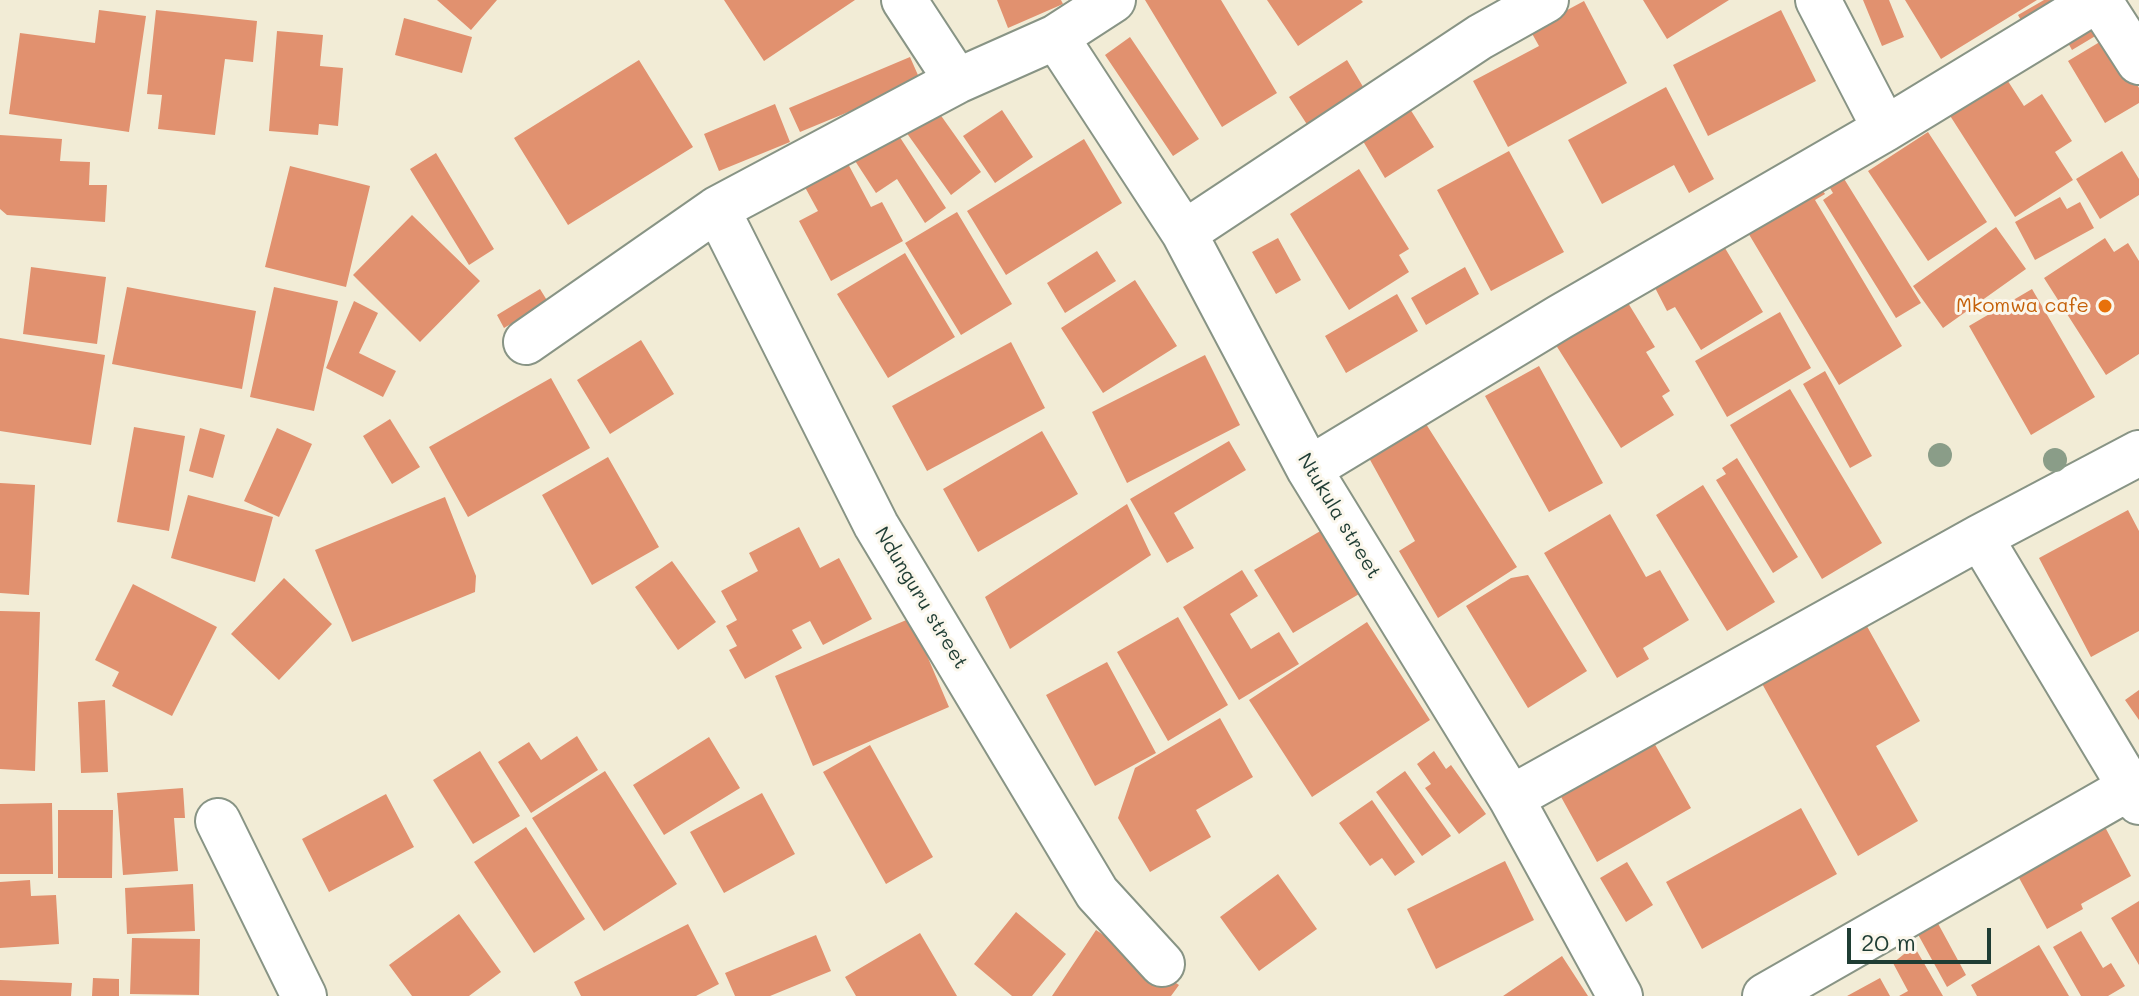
<!DOCTYPE html>
<html>
<head>
<meta charset="utf-8">
<style>
	body { margin:0 }
	#map { position:relative; width:2139px; height:996px; overflow:hidden; background:#f2ecd6; font-family:Mali,sans-serif }
	canvas { display:block }
	.scale { position:absolute; left:1847px; top:928px; width:144px; height:36px; box-sizing:border-box; border:4px solid #1f3d34; border-top:0; padding-left:10px; font-size:24px; line-height:28px; white-space:nowrap; color:#1f3d34; -webkit-text-stroke:6px #fbf7ec; paint-order:stroke }
</style>
</head>
<body>
<div id="map">
<canvas width="2139" height="996"></canvas>
<div class="scale">20 m</div>
</div>
<script>
const ctx = document.querySelector('canvas').getContext('2d');
ctx.lineJoin = 'round';
function fillPath(path, color) { ctx.fillStyle = color; ctx.fill(path, 'evenodd'); }
const shape = rows => new Path2D(rows.map(r => 'M' + r).join(''));
function trace(path, color, width, dash) { ctx.strokeStyle = color; ctx.lineWidth = width; ctx.lineCap = dash ? 'butt' : 'round'; ctx.setLineDash(dash || []); ctx.stroke(path); }
function drawText(font, color, halo, rows, align = 'center') {
  ctx.font = font + ' Mali,sans-serif'; ctx.lineWidth = 6; ctx.setLineDash([]); ctx.textBaseline = 'middle'; ctx.strokeStyle = halo; ctx.fillStyle = color; for (const [text, x, y, turn = 0] of rows) {
    ctx.save(); ctx.translate(x, y); ctx.rotate((+turn || 0) * Math.PI / 180); ctx.textAlign = isNaN(turn) ? turn : align; if (halo) ctx.strokeText(text, 0, 0); ctx.fillText(text, 0, 0); ctx.restore();
  }
}
fillPath(shape([
	[437,0,497,0,471,30],
	[724,0,855,0,764,61],
	[997,0,1061,0,1063,4,1008,28],
	[1145,0,1221,0,1277,93,1222,127],
	[1267,0,1361,0,1363,2,1298,46],
	[1643,0,1729,0,1667,39],
	[1863,0,1889,0,1904,37,1882,46],
	[1905,0,2037,0,1941,59],
	[2044,0,2084,0,2102,32,2072,50,2058,25,2032,40,2018,15],
	[1584,1,1627,83,1508,147,1473,81,1539,46,1530,30],
	[99,10,146,16,129,132,9,114,20,33,95,43],
	[156,10,257,21,253,62,225,59,215,135,158,129,162,95,147,94],
	[1781,10,1816,81,1708,136,1673,65],
	[404,18,472,37,462,73,395,55],
	[277,31,323,35,320,66,343,68,338,126,319,124,318,135,269,131],
	[1130,37,1199,139,1173,156,1105,55],
	[2108,37,2139,88,2139,103,2105,123,2068,61],
	[910,57,921,82,800,132,789,108],
	[639,60,693,147,568,225,514,138],
	[1347,60,1368,95,1312,132,1289,97],
	[2004,75,2024,106,2042,94,2072,141,2055,152,2073,180,2015,217,1947,111],
	[1666,87,1714,179,1689,193,1674,165,1602,204,1568,140],
	[1405,101,1434,147,1385,178,1357,131],
	[775,104,790,142,719,171,704,134],
	[937,110,981,172,951,195,906,132],
	[1002,110,1033,157,995,183,963,136],
	[888,119,946,208,925,223,897,179,876,193,846,147],
	[1928,132,1987,222,1928,261,1868,171],
	[0,135,62,139,60,161,90,162,89,185,107,185,105,222,7,215,0,209],
	[1084,139,1122,203,1006,275,967,211],
	[838,145,871,207,882,202,903,241,831,281,799,221,818,211,795,169],
	[1509,151,1564,252,1491,291,1437,190],
	[2122,151,2139,179,2139,195,2100,219,2076,179],
	[436,153,494,249,469,265,410,169],
	[290,166,370,186,346,287,265,267],
	[1359,169,1409,249,1399,255,1409,272,1349,310,1290,214],
	[1838,169,1921,303,1896,318,1823,200,1833,193,1824,178],
	[1811,172,1825,194,1815,200,1902,346,1839,385,1738,216],
	[2060,197,2067,209,2080,202,2094,228,2035,260,2015,222],
	[957,212,1012,304,961,335,905,243],
	[412,215,480,281,420,342,353,275],
	[1996,227,2026,269,1943,328,1913,286],
	[1278,238,1301,280,1276,294,1252,252],
	[2105,238,2114,252,2128,243,2139,261,2139,354,2106,375,2044,278],
	[1722,243,1763,312,1701,350,1675,307,1667,311,1652,282],
	[1097,251,1116,281,1065,313,1047,283],
	[905,253,955,337,888,378,837,294],
	[31,267,106,277,97,344,23,334],
	[1465,267,1479,294,1426,325,1411,298],
	[1135,280,1177,346,1103,393,1061,328],
	[127,287,256,311,242,389,112,364],
	[274,287,338,301,314,411,250,397],
	[540,289,548,302,504,328,497,315],
	[2032,289,2095,397,2031,435,1969,326],
	[1397,294,1418,331,1346,373,1325,336],
	[1625,298,1655,347,1646,352,1670,391,1662,396,1674,415,1621,448,1554,342],
	[354,301,378,313,359,353,396,371,383,397,326,368],
	[1780,312,1811,368,1727,417,1695,361],
	[0,338,105,355,91,445,0,431],
	[641,340,674,394,610,434,577,380],
	[1011,342,1045,408,927,471,892,406],
	[1205,355,1240,425,1127,483,1092,412],
	[1539,366,1603,483,1549,512,1485,396],
	[1825,371,1872,456,1850,468,1803,384],
	[551,378,590,448,468,517,429,447],
	[1790,389,1882,543,1822,579,1730,425],
	[390,419,420,467,392,484,363,436],
	[1426,424,1517,567,1438,618,1399,551,1415,541,1369,458],
	[134,427,185,436,169,531,117,522],
	[200,428,225,435,213,478,189,471],
	[277,428,312,444,279,517,244,501],
	[1042,431,1078,494,978,552,943,489],
	[1229,441,1246,470,1174,513,1194,548,1167,563,1130,499],
	[608,457,659,547,592,585,542,495],
	[1737,458,1798,557,1773,573,1716,480,1726,474,1722,468],
	[0,483,35,485,29,595,0,593],
	[1703,485,1775,602,1727,631,1656,515],
	[188,495,273,517,255,582,171,558],
	[445,497,476,576,475,592,352,642,315,550],
	[1127,504,1151,555,1010,649,985,597],
	[2128,510,2139,531,2139,631,2091,657,2039,558],
	[1610,514,1646,577,1660,570,1689,620,1643,648,1649,659,1617,678,1544,553],
	[1334,523,1371,587,1293,633,1254,570],
	[799,527,820,568,839,558,872,619,823,645,810,621,792,630,802,648,745,679,729,650,737,646,726,626,737,620,721,591,758,571,749,553],
	[672,561,716,622,678,650,635,587],
	[1242,570,1258,596,1230,614,1251,649,1279,632,1299,664,1239,700,1183,607],
	[1528,575,1587,671,1528,708,1466,606,1511,578],
	[284,578,332,624,279,680,231,634],
	[133,584,217,627,172,716,112,686,119,672,95,660],
	[0,611,40,612,35,771,0,769],
	[1178,617,1228,705,1168,741,1117,652],
	[911,618,949,707,813,766,775,676],
	[1864,621,1920,721,1876,746,1918,821,1858,856,1760,680],
	[1367,622,1430,720,1312,797,1249,700],
	[1107,662,1156,753,1095,786,1046,695],
	[2139,690,2139,720,2125,700],
	[105,700,108,772,81,773,78,702],
	[1220,718,1253,777,1196,810,1211,837,1150,872,1118,818,1135,768],
	[577,736,598,770,531,813,498,762,529,742,541,760],
	[709,737,740,788,664,835,633,785],
	[1653,741,1691,808,1597,862,1560,795],
	[870,745,933,857,886,884,823,772],
	[480,751,520,816,473,844,433,780],
	[1434,751,1446,769,1451,765,1486,814,1459,834,1425,788,1431,784,1417,764],
	[605,771,677,884,604,931,532,818],
	[1405,771,1451,836,1422,856,1376,792],
	[183,788,185,818,174,818,178,871,123,875,117,793],
	[762,793,795,854,724,893,690,832],
	[386,794,414,847,329,892,302,839],
	[1372,800,1415,862,1395,876,1382,858,1370,866,1339,823],
	[52,803,53,874,0,874,0,804],
	[1801,808,1837,874,1702,949,1666,882],
	[58,810,113,810,112,878,58,878],
	[526,827,585,919,534,953,474,862],
	[2105,827,2131,876,2081,904,2083,909,2047,929,2018,876],
	[1505,861,1534,920,1436,969,1407,909],
	[1627,862,1653,905,1626,922,1600,878],
	[1278,874,1317,929,1259,971,1220,917],
	[30,880,31,896,56,895,59,944,0,948,0,882],
	[193,884,195,931,127,934,125,888],
	[2139,901,2139,965,2111,918],
	[1016,912,1066,954,1032,996,1012,996,974,964],
	[459,914,501,972,469,996,412,996,389,965],
	[1935,918,1966,975,1947,987,1915,929],
	[688,924,719,984,696,996,581,996,574,982],
	[1096,930,1179,985,1171,996,1052,996],
	[2081,931,2103,968,2111,963,2125,986,2108,996,2081,996,2053,947],
	[920,933,957,996,856,996,845,977],
	[816,935,831,971,770,996,735,996,725,973],
	[132,938,200,939,199,995,130,994],
	[2039,945,2069,996,1977,996,1971,985],
	[1914,946,1943,996,1899,996,1908,991,1893,963],
	[1562,956,1588,996,1503,996],
	[93,978,119,979,119,996,92,996],
	[1880,978,1890,996,1847,996],
	[0,980,72,983,71,996,0,996]
]), '#e1916f');
const minor = shape([
	[904,0,957,81],
	[1818,0,1885,129],
	[2099,0,2139,62],
	[1056,37,1184,233,1309,469,1511,798,1620,996],
	[717,209,876,525,1097,893,1162,964],
	[1184,233,1480,37,1546,0],
	[526,342,717,209,957,81,1056,37,1113,0],
	[1309,469,1560,317,1885,129,2097,0],
	[1980,537,2139,802],
	[1511,798,1980,537,2139,453],
	[218,821,304,996],
	[1765,996,2129,788]
]);
trace(minor, '#889485', 48);
trace(minor, '#fff', 44);
ctx.fillStyle = '#8a9d88';
for (const [x, y] of [
	[1940,455],
	[2055,460]
]) { ctx.beginPath(); ctx.arc(x, y, 12, 0, 2 * Math.PI); ctx.fill(); }
for (const [x, y, r, color] of [
	[2105,306,8,"#e8710a"]
]) { const dot = new Path2D(); dot.arc(x, y, r, 0, 2 * Math.PI); ctx.fillStyle = color; ctx.fill(dot); trace(dot, '#fbf7ec', 3); }
drawText('20px', '#c56008', '#fbf7ec', [
	["Mkomwa cafe",2089,306]
], 'right');
drawText('20px', '#1f3d34', '#fbf7ec', [
	["Ntukula street",1339,516,59],
	["Ndunguru street",921,598,59]
]);
</script>
</body>
</html>
